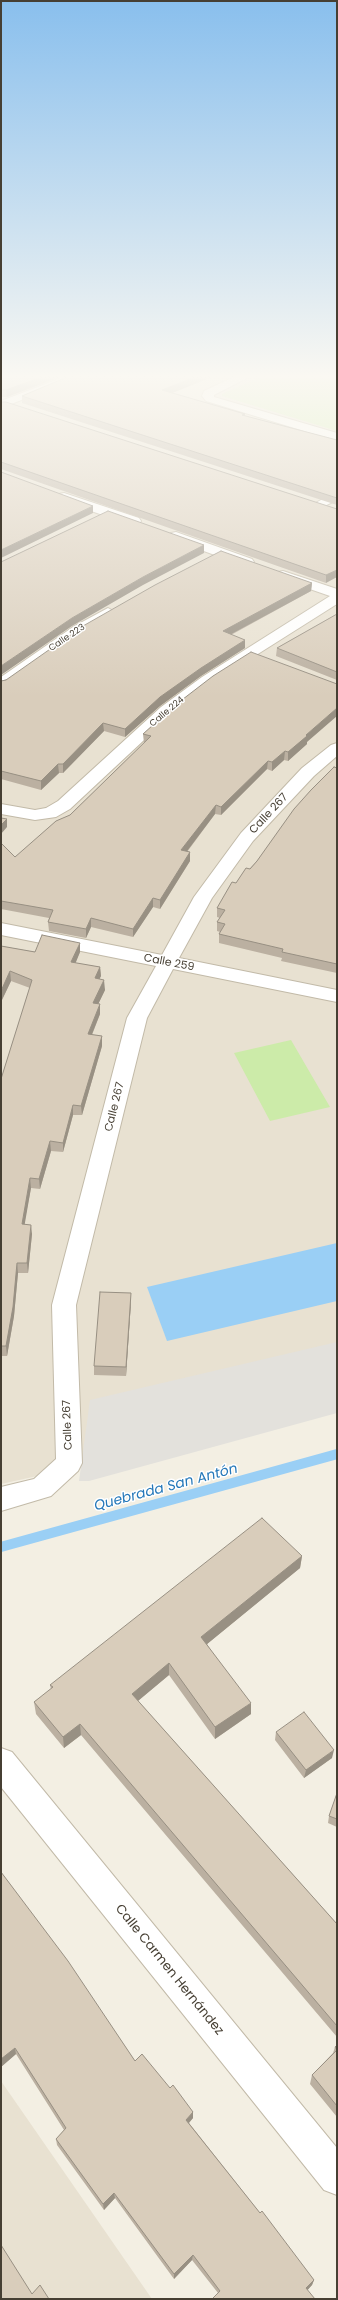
<!DOCTYPE html>
<html>
<head>
<meta charset="utf-8">
<style>
	body { margin:0 }
	#map { position:relative; width:338px; height:2300px; overflow:hidden; background:#f3efe3; font-family:Poppins,sans-serif }
	canvas { display:block }
	.frame { position:absolute; inset:0; border:2px solid #463f33; pointer-events:none }
</style>
</head>
<body>
<div id="map">
<canvas width="338" height="2300"></canvas>
<div class="frame"></div>
</div>
<script>
const ctx = document.querySelector('canvas').getContext('2d');
ctx.lineJoin = 'round';
function fillPath(path, color) { ctx.fillStyle = color; ctx.fill(path, 'evenodd'); }
const shape = rows => new Path2D(rows.map(r => 'M' + r).join(''));
function trace(path, color, width, dash) { ctx.strokeStyle = color; ctx.lineWidth = width; ctx.lineCap = dash ? 'butt' : 'round'; ctx.setLineDash(dash || []); ctx.stroke(path); }
function drawText(font, color, halo, rows, align = 'center') {
  ctx.font = font + ' Poppins,sans-serif'; ctx.lineWidth = 3; ctx.setLineDash([]); ctx.textBaseline = 'middle'; ctx.strokeStyle = halo; ctx.fillStyle = color; for (const [text, x, y, turn = 0] of rows) {
    ctx.save(); ctx.translate(x, y); ctx.rotate((+turn || 0) * Math.PI / 180); ctx.textAlign = isNaN(turn) ? turn : align; if (halo) ctx.strokeText(text, 0, 0); ctx.fillText(text, 0, 0); ctx.restore();
  }
}
fillPath(shape([
	[1,375,337,375,337,1410,1,1484],
	[1,2081,152,2299,1,2299]
]), '#e8e1d1');
fillPath(shape([
	[265,375,337,375,337,431,222,396,222,394],
	[291,1040,330,1107,270,1121,234,1053]
]), '#cceba9');
fillPath(shape([
	[337,1342,337,1413,89,1481,79,1481,90,1400]
]), '#e3e1dc');
fillPath(shape([
	[337,1243,337,1301,167,1341,147,1287]
]), '#9acff5');
trace(shape([
	[1,1547,337,1454]
]), '#9acff5', 10);
const minor = shape([
	[69,375,85,375,1,408,1,401,69,375],
	[238,375,253,375,214,395,214,397,337,433,337,441,206,401,202,396,204,391,238,375],
	[337,491,337,500,318,509,312,505,337,491],
	[64,493,139,518,141,521,139,524,129,524,59,500,58,497,59,494,64,493],
	[176,532,252,559,254,562,252,565,242,565,171,539,169,536,171,533,176,532],
	[283,571,337,589,337,604,212,683,173,713,70,809,56,817,35,820,1,814,1,804,35,810,46,808,58,801,161,707,202,677,330,596,278,578,276,575,278,572,283,571],
	[108,608,115,612,113,615,83,633,6,687,1,689,1,677,73,627,108,608],
	[337,743,337,756,314,776,253,841,212,898,179,958,337,990,337,1002,173,969,147,1018,76,1305,82,1463,78,1471,51,1496,1,1511,1,1487,34,1479,56,1459,52,1305,127,1018,156,966,1,935,1,923,162,955,194,897,241,833,302,768,331,745,337,743],
	[1,1748,12,1752,337,2148,337,2195,324,2190,1,1787,1,1748]
]);
trace(minor, '#c2baa8', 2);
fillPath(minor, '#fff');
fillPath(shape([
	[1,375,65,375,7,397,1,397],
	[72,375,217,375,172,393,245,414,245,416,337,440,337,505,22,403,22,396],
	[1,402,337,509,326,583,1,469],
	[312,583,311,591,231,635,245,648,201,676,160,706,125,737,104,731,63,773,59,773,41,790,1,779,1,681],
	[337,614,337,680,276,656,277,648],
	[143,734,307,742,307,744,288,761,284,760,272,771,267,769,221,815,215,814,187,852,190,852,190,861,160,909,153,907,133,937,91,927,86,938,49,931,48,922,49,918,1,909,1,843,15,857,70,815,145,743,144,743],
	[337,768,337,973,281,961,282,958,219,943,219,934,220,932,217,931,217,922,220,918,217,917,217,908,236,883,257,861],
	[1,946,35,952,80,952,75,963,100,967,101,976,99,979,105,990,98,1004,100,1004,100,1014,92,1035,102,1036,102,1046,82,1115,73,1115,63,1152,51,1151,40,1189,31,1188,24,1224,32,1234,28,1273,18,1273,14,1316,7,1356,1,1356,1,1079,30,988,11,981,1,1002],
	[131,1302,126,1376,94,1375,94,1366],
	[302,1556,300,1568,207,1644,251,1714,215,1739,169,1675,138,1701,337,1924,337,2037,81,1735,64,1748,36,1714,34,1702,51,1689,50,1685],
	[276,1732,332,1758,304,1778,275,1740],
	[337,1793,337,1827,328,1823,329,1816],
	[1,1872,135,2061,170,2088,193,2112,193,2118,189,2123,260,2213,314,2280,312,2285,307,2290,315,2299,213,2299,218,2293,192,2260,174,2279,115,2198,104,2210,57,2145,56,2139,64,2130,16,2054,1,2067],
	[337,2045,337,2117,310,2084,312,2075,333,2053,335,2047]
]), '#bbb0a1');
fillPath(shape([
	[47,375,65,375,7,397,6,390],
	[200,375,217,375,162,397,162,390],
	[93,506,93,513,1,558,1,550],
	[204,545,204,553,143,585,72,626,1,675,1,666,72,618,143,577],
	[337,570,337,577,326,583,326,575],
	[312,583,311,591,222,639,223,631],
	[245,640,245,648,201,676,160,706,125,737,125,729,160,697,201,668],
	[337,708,337,716,307,742,307,744,288,761,288,752,306,735],
	[103,723,104,731,63,773,63,764],
	[285,751,284,760,272,771,272,762],
	[268,761,267,769,221,815,221,807],
	[58,764,59,773,41,790,41,781],
	[216,805,215,814,181,859,181,850],
	[7,819,7,827,1,834,1,825],
	[190,852,190,861,160,909,160,900],
	[153,898,153,907,133,937,133,929],
	[91,918,91,927,86,938,86,929],
	[80,943,80,952,72,972,71,962],
	[100,967,101,976,95,988,95,978],
	[10,971,11,981,1,1002,1,991],
	[104,980,105,990,94,1013,93,1003],
	[100,1004,100,1014,88,1044,88,1034],
	[102,1036,102,1046,82,1115,81,1106],
	[73,1105,73,1115,63,1152,63,1143],
	[50,1141,51,1151,40,1189,39,1179],
	[30,1178,31,1188,23,1234,22,1224],
	[31,1225,32,1234,28,1273,27,1263],
	[17,1263,18,1273,14,1316,7,1356,6,1346],
	[131,1293,131,1302,126,1376,126,1367],
	[302,1556,300,1568,201,1649,201,1637],
	[169,1663,169,1675,133,1705,132,1694],
	[251,1703,251,1714,215,1739,215,1727],
	[80,1724,81,1735,64,1748,63,1737],
	[334,1750,332,1758,304,1778,306,1770],
	[15,2048,16,2054,1,2067,1,2059],
	[193,2112,193,2118,186,2126,186,2120],
	[114,2193,115,2198,104,2210,103,2204],
	[193,2255,192,2260,174,2279,174,2274],
	[314,2280,312,2285,305,2293,306,2288]
]), '#989083');
const building = shape([
	[1,375,47,375,6,390,1,390,1,375],
	[72,375,200,375,162,390,245,414,242,415,337,440,337,498,22,396,72,375],
	[1,402,6,402,337,509,337,570,326,575,1,462,1,402],
	[1,472,93,506,1,550,1,472],
	[108,511,204,545,143,577,72,618,1,666,1,562,108,511],
	[221,551,312,583,223,631,245,640,201,668,160,697,125,729,103,723,63,764,58,764,41,781,1,771,1,681,6,680,83,626,155,585,221,551],
	[337,614,337,672,277,648,337,614],
	[251,652,337,684,337,708,306,735,307,736,288,752,285,751,272,762,268,761,221,807,216,805,181,850,190,852,160,900,153,898,133,929,91,918,86,929,48,922,53,910,1,901,1,843,15,857,56,821,70,815,151,736,143,734,174,706,213,676,251,652],
	[334,767,337,768,337,964,282,952,283,949,219,934,225,924,217,922,225,910,217,908,232,882,236,883,246,868,250,869,257,861,294,809,311,790,334,767],
	[1,818,7,819,1,825,1,818],
	[42,935,80,943,71,962,100,967,95,978,104,980,93,1003,100,1004,88,1034,102,1036,81,1106,73,1105,63,1143,50,1141,39,1179,30,1178,22,1224,31,1225,27,1263,17,1263,13,1307,6,1346,1,1346,1,1079,32,980,10,971,1,991,1,946,35,952,42,935],
	[100,1292,131,1293,126,1367,94,1366,100,1292],
	[262,1518,302,1556,201,1637,251,1703,215,1727,169,1663,132,1694,337,1924,337,2026,80,1724,63,1737,34,1702,53,1687,50,1685,262,1518],
	[304,1712,334,1750,306,1770,276,1732,304,1712],
	[337,1793,337,1819,329,1816,337,1793],
	[1,1872,68,1961,135,2061,142,2054,170,2088,173,2085,193,2112,186,2120,260,2213,262,2211,314,2280,306,2288,315,2299,213,2299,213,2298,220,2291,193,2255,174,2274,114,2193,103,2204,56,2139,66,2128,15,2048,1,2059,1,1872],
	[337,2045,337,2106,312,2075,337,2050,335,2047,337,2045],
	[1,2245,32,2294,40,2285,49,2299,1,2299,1,2245]
]);
fillPath(building, '#d9cdbb');
trace(building, '#989083', 1);
const sky = ctx.createLinearGradient(0, 0, 0, 697);
sky.addColorStop(0, '#89bfed');
sky.addColorStop(0.54, '#faf8f2');
sky.addColorStop(1, '#faf8f200');
ctx.fillStyle = sky;
ctx.fillRect(0, 0, 338, 697);
drawText('9px', '#463f33', '#fff', [
	["Calle 223",67,638,-34],
	["Calle 224",167,712,-40]
]);
drawText('11px', '#463f33', '#fff', [
	["Calle 267",269,814,-47],
	["Calle 259",169,963,11],
	["Calle 267",115,1107,-76],
	["Calle 267",68,1425,-92]
]);
drawText('13px', '#463f33', '#fff', [
	["Calle Carmen Hernández",169,1970,51]
]);
drawText('italic 14px', '#2578b9', '#fff', [
	["Quebrada San Antón",166,1488,-15]
]);
</script>
</body>
</html>
